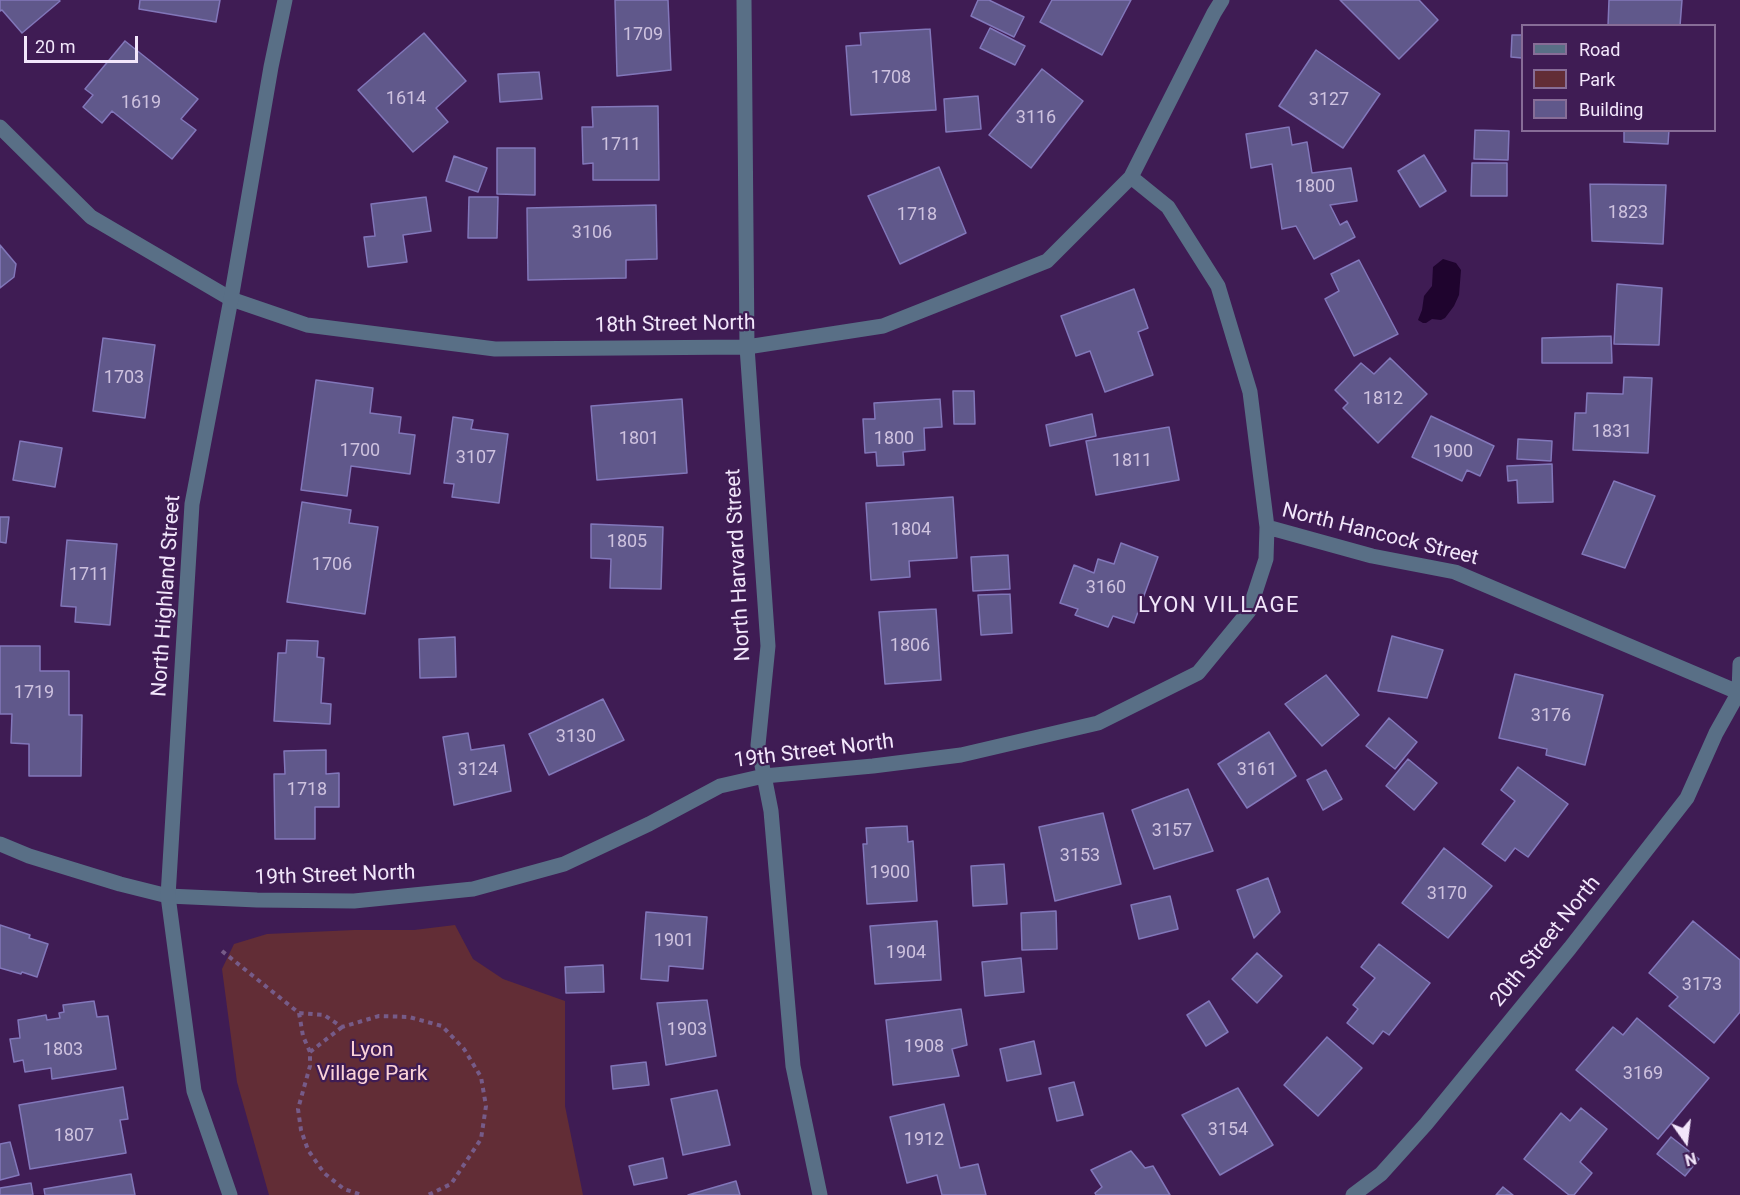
<!DOCTYPE html>
<html>
<head>
<meta charset="utf-8">
<style>
	body { margin:0 }
	#map { position:relative; width:1740px; height:1195px; overflow:hidden; background:#3f1c54; font-family:Roboto,sans-serif }
	canvas { display:block }
	.legend { position:absolute; left:1521px; top:24px; width:195px; height:108px; box-sizing:border-box; background:#3f1c54; border:2px solid #876d97; margin:0; padding:8px 10px; list-style:none; font-size:18px; color:#f2e6fb }
	.legend li { display:flex; align-items:center; gap:12px; height:30px }
	.legend b { width:30px; border:2px solid #876d97 }
	.north { position:absolute; left:1656px; top:1111px; width:60px; height:60px; -webkit-text-stroke:4px #3f1c54; paint-order:stroke; rotate:166deg; font-size:16px; font-weight:700; line-height:24px; text-align:center; color:#f2e6fb }
	.north::after { content:''; display:block; margin:auto; width:21px; height:27px; background:#f2e6fb; clip-path:polygon(50% 0,100% 100%,50% 72%,0 100%) }
	.scale { position:absolute; left:24px; top:36px; width:114px; height:27px; box-sizing:border-box; border:3px solid #f2e6fb; border-top:0; padding-left:8px; font-size:18px; line-height:21px; white-space:nowrap; color:#f2e6fb; -webkit-text-stroke:4px #3f1c54; paint-order:stroke }
</style>
</head>
<body>
<div id="map">
<canvas width="1740" height="1195"></canvas>
<ul class="legend">
<li><b style="height:8px;background:#596f86"></b>Road</li>
<li><b style="height:16px;background:#622d36"></b>Park</li>
<li><b style="height:16px;background:#60588b"></b>Building</li>
</ul>
<div class="north">N</div>
<div class="scale">20 m</div>
</div>
<script>
const ctx = document.querySelector('canvas').getContext('2d');
ctx.lineJoin = 'round';
function fillPath(path, color) { ctx.fillStyle = color; ctx.fill(path, 'evenodd'); }
const shape = rows => new Path2D(rows.map(r => 'M' + r).join(''));
function trace(path, color, width, dash) { ctx.strokeStyle = color; ctx.lineWidth = width; ctx.lineCap = dash ? 'butt' : 'round'; ctx.setLineDash(dash || []); ctx.stroke(path); }
function drawText(font, color, halo, rows, align = 'center') {
  ctx.font = font + ' Roboto,sans-serif'; ctx.lineWidth = 4.5; ctx.setLineDash([]); ctx.textBaseline = 'middle'; ctx.strokeStyle = halo; ctx.fillStyle = color; for (const [text, x, y, turn = 0] of rows) {
    ctx.save(); ctx.translate(x, y); ctx.rotate((+turn || 0) * Math.PI / 180); ctx.textAlign = isNaN(turn) ? turn : align; if (halo) ctx.strokeText(text, 0, 0); ctx.fillText(text, 0, 0); ctx.restore();
  }
}
fillPath(shape([
	[455,925,473,959,503,979,565,1001,565,1106,583,1195,269,1195,237,1082,222,969,234,944,267,934,354,930,414,930]
]), '#622d36');
fillPath(shape([
	[1443,259,1456,263,1461,270,1459,295,1454,306,1445,318,1441,320,1432,319,1426,323,1423,323,1418,320,1422,310,1424,296,1432,286,1433,267]
]), '#1f042e');
const building = shape([
	[0,0,59,0,60,1,22,33,2,10,0,11,0,0],
	[140,0,220,0,216,22,139,9,140,0],
	[615,0,668,0,671,70,617,76,615,0],
	[978,0,989,0,1024,17,1014,37,971,16,978,0],
	[1052,0,1131,0,1102,55,1040,22,1052,0],
	[1340,0,1419,0,1438,20,1399,59,1340,0],
	[1609,0,1682,0,1680,26,1608,26,1609,0],
	[990,28,1025,46,1015,65,980,48,990,28],
	[930,29,936,110,851,115,846,46,861,45,860,33,930,29],
	[424,33,466,81,436,108,448,122,413,152,358,90,424,33],
	[1512,35,1522,35,1522,58,1511,57,1512,35],
	[125,41,198,99,181,119,196,130,172,159,112,111,102,123,83,107,93,95,85,89,125,41],
	[1316,50,1380,94,1343,148,1279,106,1316,50],
	[1042,69,1083,101,1031,168,989,135,1042,69],
	[539,72,542,99,500,102,498,74,539,72],
	[978,96,981,129,946,132,944,99,978,96],
	[658,106,659,180,593,180,593,163,583,164,582,127,593,127,592,107,658,106],
	[1289,127,1292,145,1307,142,1312,173,1351,168,1357,201,1330,205,1340,225,1347,221,1355,237,1314,259,1296,226,1282,229,1272,164,1251,168,1246,134,1289,127],
	[1475,130,1509,131,1508,160,1474,159,1475,130],
	[1624,130,1669,130,1668,144,1624,142,1624,130],
	[497,148,535,148,535,195,497,194,497,148],
	[1424,155,1446,191,1420,207,1398,171,1424,155],
	[454,156,487,168,478,192,446,181,454,156],
	[1472,163,1507,163,1507,196,1471,196,1472,163],
	[939,167,966,233,900,264,868,196,939,167],
	[1590,184,1666,185,1663,244,1592,241,1590,184],
	[426,197,431,231,403,235,407,262,368,267,364,237,375,236,371,204,426,197],
	[469,197,498,197,497,238,468,238,469,197],
	[656,205,657,259,626,260,626,278,528,280,527,208,656,205],
	[0,245,16,264,14,277,0,288,0,245],
	[1359,260,1398,334,1354,356,1325,299,1339,291,1331,274,1359,260],
	[1617,284,1662,288,1659,345,1614,344,1617,284],
	[1134,289,1148,328,1138,332,1153,375,1105,392,1090,351,1076,356,1061,316,1134,289],
	[1611,336,1612,363,1542,363,1542,338,1611,336],
	[103,338,155,345,145,418,93,411,103,338],
	[1390,358,1427,394,1378,443,1343,408,1348,403,1335,390,1361,363,1374,374,1390,358],
	[1624,377,1652,378,1648,453,1573,450,1575,413,1586,413,1587,393,1623,394,1624,377],
	[316,380,373,388,370,413,401,417,399,433,415,435,410,474,351,466,347,496,301,490,316,380],
	[953,391,974,391,975,424,954,424,953,391],
	[682,399,687,473,597,480,591,406,682,399],
	[940,399,942,427,924,428,925,450,903,452,904,465,877,466,876,452,865,453,863,419,875,419,874,403,940,399],
	[1092,414,1096,436,1050,446,1046,425,1092,414],
	[1431,416,1494,446,1480,476,1467,470,1462,481,1412,457,1431,416],
	[453,417,473,420,471,429,508,434,499,503,452,497,454,484,444,483,453,417],
	[1169,427,1179,480,1096,495,1086,441,1169,427],
	[1518,439,1552,441,1551,461,1517,459,1518,439],
	[20,441,62,448,55,487,13,480,20,441],
	[1552,464,1553,502,1518,503,1517,480,1508,481,1507,466,1552,464],
	[1614,481,1655,496,1625,568,1582,554,1614,481],
	[953,497,957,558,909,561,910,577,871,580,866,503,953,497],
	[302,502,351,510,349,523,378,527,365,614,287,602,302,502],
	[0,517,9,517,6,543,0,542,0,517],
	[591,524,663,527,661,589,610,588,611,559,591,558,591,524],
	[67,540,117,544,110,625,75,622,76,607,61,606,67,540],
	[1121,543,1158,557,1134,623,1113,616,1108,627,1075,615,1078,609,1060,603,1074,565,1094,573,1098,559,1114,564,1121,543],
	[1008,555,1010,589,973,591,971,557,1008,555],
	[1010,594,1012,633,981,635,978,595,1010,594],
	[936,609,941,680,885,684,879,612,936,609],
	[1392,636,1443,650,1427,698,1378,691,1392,636],
	[455,637,456,677,420,678,419,639,455,637],
	[287,640,318,641,317,657,324,658,321,703,331,704,330,724,274,721,278,653,286,653,287,640],
	[0,646,40,646,40,671,69,671,69,715,82,715,81,776,29,776,29,744,11,743,12,714,0,714,0,646],
	[1515,674,1603,695,1585,765,1546,755,1547,749,1499,738,1515,674],
	[1326,675,1359,715,1322,746,1285,704,1326,675],
	[603,699,624,740,549,775,529,734,603,699],
	[1389,718,1417,742,1395,769,1366,746,1389,718],
	[1269,732,1296,776,1247,808,1218,764,1269,732],
	[468,733,471,750,504,745,511,791,454,805,443,737,468,733],
	[326,750,326,774,339,773,339,807,315,807,315,839,275,839,274,774,285,774,284,751,326,750],
	[1408,759,1437,783,1414,810,1386,786,1408,759],
	[1518,767,1568,804,1528,857,1515,848,1505,861,1482,844,1515,801,1501,790,1518,767],
	[1326,770,1342,799,1323,810,1307,780,1326,770],
	[1188,789,1213,851,1154,869,1132,810,1188,789],
	[1103,813,1121,884,1055,901,1039,827,1103,813],
	[907,826,908,842,913,841,917,901,867,904,863,844,867,844,866,828,907,826],
	[1444,848,1492,886,1448,938,1402,903,1444,848],
	[1004,864,1007,904,973,906,971,866,1004,864],
	[1268,878,1280,912,1254,938,1237,890,1268,878],
	[1170,896,1178,929,1139,939,1131,905,1170,896],
	[1056,911,1057,949,1022,950,1021,913,1056,911],
	[646,912,707,917,703,969,669,966,668,981,641,979,646,912],
	[937,921,941,980,875,984,870,926,937,921],
	[1693,921,1740,960,1740,1012,1714,1043,1669,1006,1678,997,1649,973,1693,921],
	[0,925,30,935,29,938,48,944,37,977,22,972,21,974,0,968,0,925],
	[1379,944,1430,983,1389,1035,1383,1031,1373,1044,1347,1023,1358,1009,1353,1005,1375,978,1361,967,1379,944],
	[1257,953,1282,976,1257,1003,1232,979,1257,953],
	[1021,958,1024,992,985,996,982,962,1021,958],
	[603,965,604,992,566,993,565,967,603,965],
	[707,1000,716,1056,666,1065,657,1003,707,1000],
	[94,1001,97,1017,108,1016,116,1069,52,1079,51,1068,25,1072,23,1060,14,1062,10,1039,20,1038,18,1020,46,1015,47,1020,60,1018,59,1013,64,1012,63,1005,94,1001],
	[1209,1001,1228,1032,1206,1046,1187,1015,1209,1001],
	[961,1009,967,1045,952,1049,959,1076,893,1085,886,1020,961,1009],
	[1637,1018,1709,1078,1658,1139,1576,1070,1613,1027,1623,1035,1637,1018],
	[1327,1037,1362,1068,1318,1116,1284,1085,1327,1037],
	[1034,1041,1041,1074,1007,1081,1000,1049,1034,1041],
	[646,1062,649,1085,613,1089,611,1066,646,1062],
	[1074,1082,1083,1115,1057,1121,1049,1088,1074,1082],
	[123,1087,128,1119,120,1120,126,1153,30,1169,19,1105,123,1087],
	[1238,1088,1273,1145,1220,1175,1182,1115,1238,1088],
	[717,1090,730,1145,683,1155,671,1099,717,1090],
	[944,1104,960,1168,978,1164,986,1195,942,1195,937,1175,907,1183,890,1117,944,1104],
	[1581,1108,1607,1129,1580,1162,1592,1173,1574,1195,1569,1195,1524,1159,1561,1113,1570,1121,1581,1108],
	[1671,1137,1699,1159,1685,1176,1657,1154,1671,1137],
	[10,1142,19,1175,0,1180,0,1144,10,1142],
	[1131,1151,1145,1168,1153,1166,1170,1195,1096,1195,1095,1193,1102,1187,1091,1170,1131,1151],
	[663,1158,667,1178,634,1185,629,1166,663,1158],
	[131,1174,135,1195,45,1195,44,1189,131,1174],
	[736,1181,740,1195,688,1195,736,1181],
	[31,1183,33,1195,0,1195,0,1188,31,1183],
	[1503,1187,1513,1195,1496,1195,1503,1187]
]);
fillPath(building, '#60588b');
trace(building, '#8277ba', 1.5);
trace(shape([
	[222,951,299,1013,324,1015,342,1027,379,1016,409,1017,442,1026,464,1049,481,1077,486,1106,481,1139,451,1184,428,1195],
	[299,1013,303,1036,310,1052,310,1066,298,1109,301,1130,308,1150,324,1173,344,1189,362,1195],
	[310,1052,342,1027]
]), '#765b88', 4, [4.5, 4.5]);
trace(shape([
	[744,0,747,347,768,646,758,745,771,811,793,1066,820,1195],
	[0,127,91,217,231,299,307,325,495,349,747,347,883,326,1047,261,1131,177,1214,13,1222,0],
	[1131,177,1168,207,1218,286,1250,392,1267,527,1372,556,1455,572,1740,693],
	[0,844,29,856,120,884,168,896,257,900,354,901,473,889,484,886,564,864,649,824,720,786,764,776,873,766,961,755,1098,723,1198,673,1249,611,1266,559,1267,527],
	[1353,1195,1381,1174,1426,1124,1570,948,1687,798,1716,733,1739,692,1740,664]
]), '#596f86', 15);
trace(shape([
	[230,1195,194,1091,168,896,192,504,231,299,271,67,285,0]
]), '#596f86', 15);
drawText('18px', '#cec2df', null, [
	["1709",643,35],
	["1708",891,78],
	["1614",406,99],
	["3127",1329,100],
	["1619",141,103],
	["3116",1036,118],
	["1711",621,145],
	["1800",1315,187],
	["1823",1628,213],
	["1718",917,215],
	["3106",592,233],
	["1703",124,378],
	["1812",1383,399],
	["1831",1612,432],
	["1801",639,439],
	["1800",894,439],
	["1700",360,451],
	["1900",1453,452],
	["3107",476,458],
	["1811",1132,461],
	["1804",911,530],
	["1805",627,542],
	["1706",332,565],
	["1711",89,575],
	["3160",1106,588],
	["1806",910,646],
	["1719",34,693],
	["3176",1551,716],
	["3130",576,737],
	["3124",478,770],
	["3161",1257,770],
	["1718",307,790],
	["3157",1172,831],
	["3153",1080,856],
	["1900",890,873],
	["3170",1447,894],
	["1901",674,941],
	["1904",906,953],
	["3173",1702,985],
	["1903",687,1030],
	["1908",924,1047],
	["1803",63,1050],
	["3169",1643,1074],
	["3154",1228,1130],
	["1807",74,1136],
	["1912",924,1140]
]);
drawText('21px', '#f2e6fb', '#3f1c54', [
	["18th Street North",675,325,-1],
	["North Hancock Street",1380,535,14],
	["North Harvard Street",739,565,-93],
	["North Highland Street",167,596,-86],
	["19th Street North",814,752,-7],
	["19th Street North",335,876,-2],
	["20th Street North",1546,942,-51]
]);
drawText('21px', '#fbd3d8', '#3f1c54', [
	["Lyon",372,1051],
	["Village Park",372,1075]
]);
ctx.letterSpacing = '1.5px';
drawText('22px', '#f2e6fb', '#3f1c54', [
	["LYON VILLAGE",1219,606]
]);
ctx.letterSpacing = '0px';
</script>
</body>
</html>
